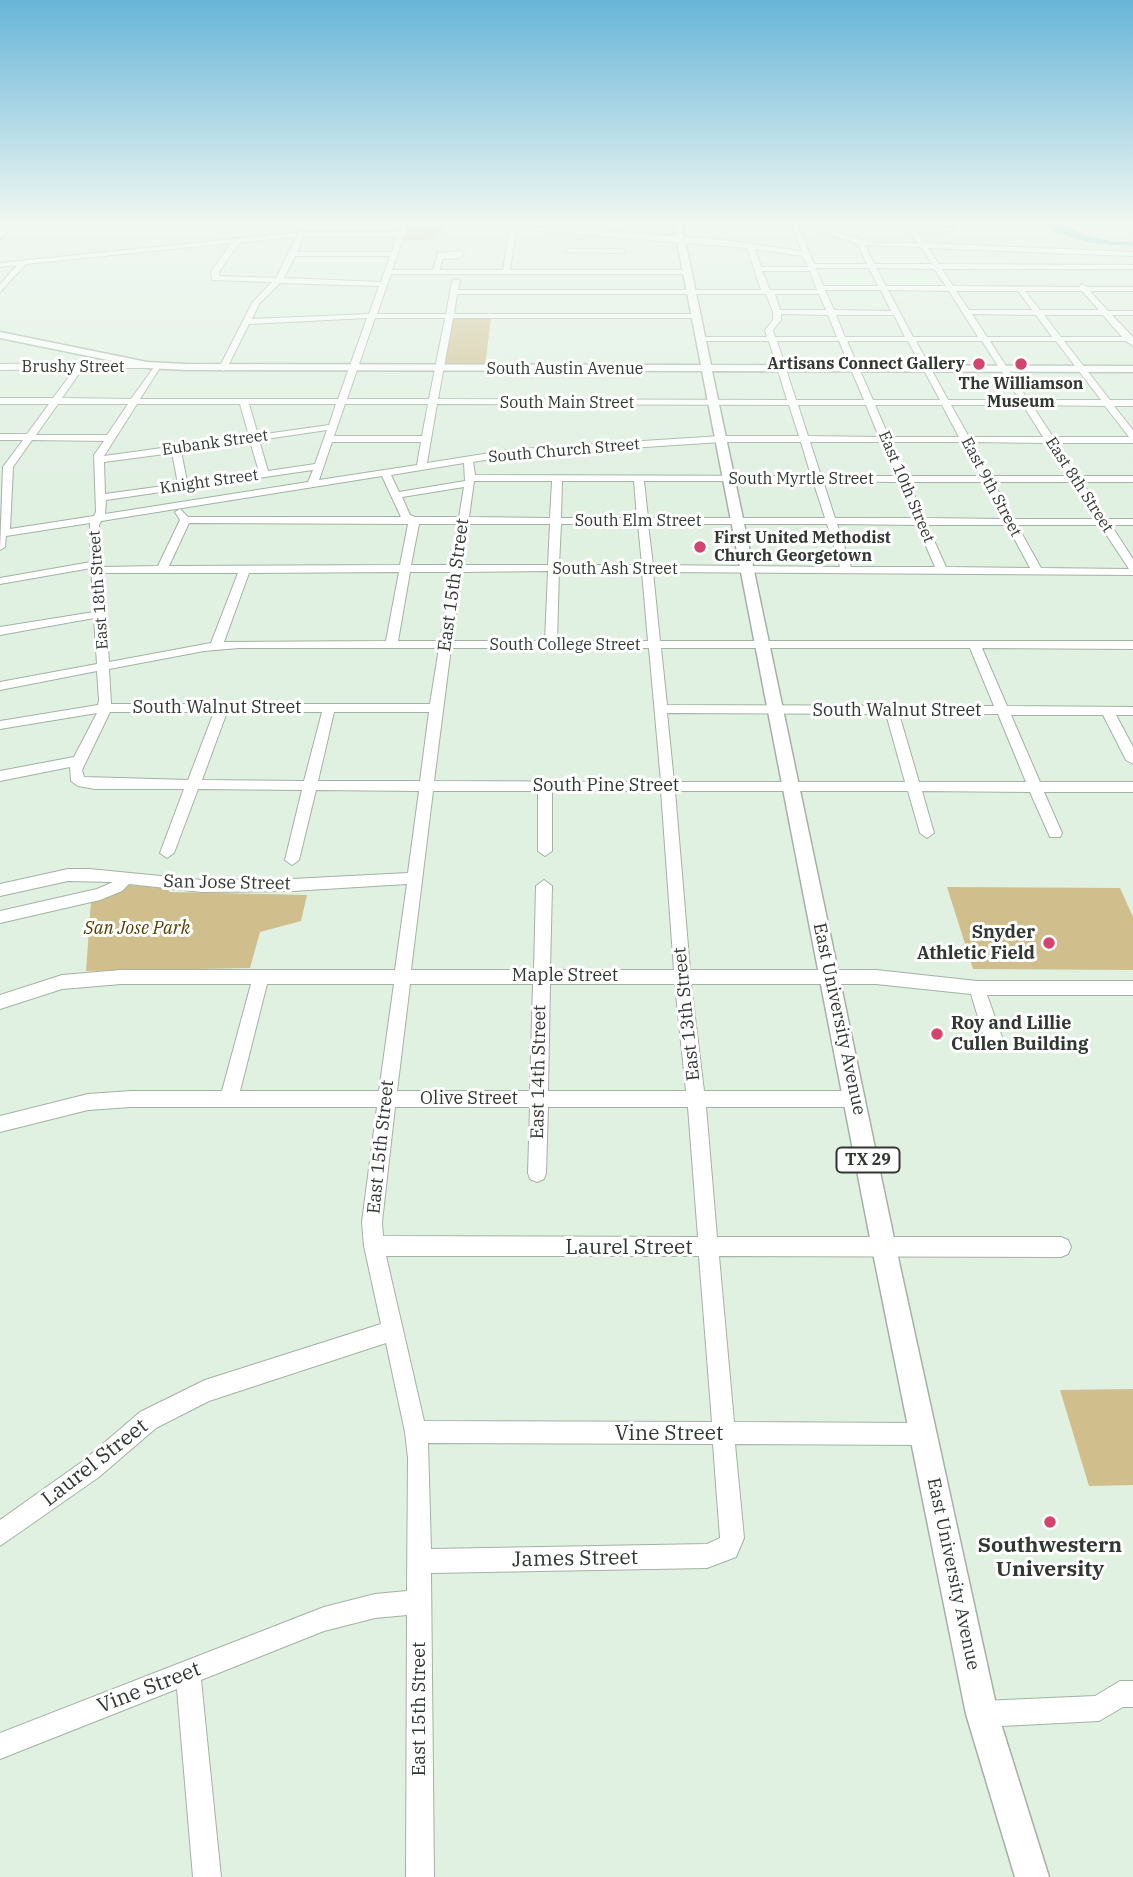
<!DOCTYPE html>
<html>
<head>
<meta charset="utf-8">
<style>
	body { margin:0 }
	canvas { display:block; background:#e0f0e1 }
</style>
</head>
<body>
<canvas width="1133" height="1877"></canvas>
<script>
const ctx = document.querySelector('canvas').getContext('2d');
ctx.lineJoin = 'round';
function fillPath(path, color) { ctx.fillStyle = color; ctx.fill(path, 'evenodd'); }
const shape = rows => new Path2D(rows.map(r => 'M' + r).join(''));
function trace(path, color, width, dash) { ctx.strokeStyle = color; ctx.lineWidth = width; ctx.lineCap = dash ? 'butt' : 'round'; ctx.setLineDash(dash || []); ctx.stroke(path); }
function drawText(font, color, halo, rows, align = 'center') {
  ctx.font = font + ' "IBM Plex Serif",serif'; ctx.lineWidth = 6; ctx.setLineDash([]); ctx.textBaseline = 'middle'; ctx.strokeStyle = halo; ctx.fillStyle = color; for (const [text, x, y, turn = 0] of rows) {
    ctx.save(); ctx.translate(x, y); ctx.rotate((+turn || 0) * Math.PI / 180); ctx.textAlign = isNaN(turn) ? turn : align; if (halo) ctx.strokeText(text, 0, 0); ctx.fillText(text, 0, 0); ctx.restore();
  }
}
fillPath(shape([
	[408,221,419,221,452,224,435,239,401,241],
	[452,318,491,318,485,366,444,366],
	[130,885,170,889,169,892,307,895,301,921,260,932,250,968,86,971,91,902,113,895],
	[947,887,1120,888,1133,917,1133,970,973,969],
	[1133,1389,1133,1485,1089,1486,1060,1390]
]), '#d0bf8d');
fillPath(shape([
	[1043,221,1060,221,1084,235,1115,242,1133,242,1133,246,1091,243,1056,233]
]), '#47b7c2');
const minor = shape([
	[12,221,19,221,0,239,0,233,12,221],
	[403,221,409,221,392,270,433,270,438,253,461,251,464,253,460,258,442,259,440,270,503,270,510,228,434,221,511,224,513,221,519,221,518,225,715,239,802,251,792,227,793,224,785,221,810,222,826,228,852,221,847,228,832,231,874,243,918,243,904,221,911,221,915,228,948,228,946,221,952,221,954,231,918,232,925,243,1133,252,1133,256,928,248,939,264,1133,265,1133,269,942,269,953,286,1079,287,1082,284,1087,287,1133,287,1133,291,1090,291,1108,311,1133,311,1133,315,1112,315,1133,337,1133,346,1126,341,1064,341,1110,400,1133,400,1133,406,1114,406,1133,430,1133,443,1056,443,1078,476,1133,476,1133,482,1082,482,1107,519,1133,519,1133,525,1111,525,1133,559,1133,575,653,572,660,641,1133,641,1133,649,982,648,1007,706,1133,707,1133,715,1116,715,1133,747,1133,764,1126,760,1103,715,1011,715,1040,782,1133,782,1133,792,1044,792,1062,833,1060,837,1050,837,1030,792,922,791,934,833,927,838,920,833,908,791,675,791,690,970,876,970,977,981,1133,981,1133,995,987,995,1002,1037,999,1042,993,1044,987,1042,984,1037,971,994,876,984,691,984,704,1091,856,1091,862,1093,865,1099,862,1105,856,1107,706,1107,717,1237,1061,1237,1068,1240,1071,1247,1068,1254,1061,1257,719,1256,734,1422,923,1423,931,1426,934,1434,931,1442,923,1445,735,1444,744,1538,736,1557,707,1568,431,1573,434,1877,406,1877,407,1615,375,1618,324,1631,201,1680,221,1877,193,1877,177,1689,0,1759,0,1733,324,1607,375,1594,407,1591,408,1458,405,1432,386,1343,209,1401,156,1428,99,1477,0,1546,0,1520,83,1461,140,1412,205,1380,381,1324,364,1246,362,1222,377,1107,131,1107,88,1110,0,1132,0,1116,88,1094,131,1091,222,1091,251,984,121,984,62,989,0,1009,0,995,62,975,121,970,395,970,407,884,292,891,202,892,129,884,122,891,100,900,0,923,0,911,97,889,113,882,68,881,0,896,0,884,68,869,89,869,202,880,292,879,408,873,419,791,316,790,299,860,292,865,285,860,302,790,198,789,174,853,167,858,160,853,184,789,95,789,78,786,71,781,70,767,0,781,0,771,74,757,97,713,0,729,0,721,98,705,99,700,97,671,0,690,0,682,97,664,94,618,0,635,0,627,94,612,91,568,0,584,0,578,91,562,90,523,6,536,5,547,0,550,3,467,23,440,0,440,0,434,27,434,49,404,0,404,0,398,53,398,75,369,0,370,0,364,147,362,151,365,147,368,83,368,62,398,131,399,157,363,161,366,140,399,338,399,367,318,249,324,227,368,223,371,219,368,252,303,272,282,212,280,211,272,231,243,26,264,0,292,0,285,17,265,0,267,0,263,302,232,399,232,403,221],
	[800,225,858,244,867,264,814,264,798,227,800,225],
	[516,229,747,248,761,290,458,290,460,281,456,279,452,281,446,314,377,314,391,274,688,274,692,272,688,270,510,270,516,229],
	[297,236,276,278,219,276,219,272,239,243,297,236],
	[304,236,397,236,392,252,297,252,304,236],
	[865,245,921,247,932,264,874,264,865,245],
	[755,249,803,256,808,267,761,267,755,249],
	[295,256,390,256,381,282,284,278,295,256],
	[816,268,869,268,878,286,823,286,816,268],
	[876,268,934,269,946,286,886,286,876,268],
	[762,271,810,271,817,290,770,290,762,271],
	[280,283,379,286,369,314,252,319,259,304,280,283],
	[825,290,881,290,891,311,834,310,825,290],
	[888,290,949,291,978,337,913,337,888,290],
	[956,291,1018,291,1032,310,969,310,956,291],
	[1025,291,1082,291,1099,310,1040,310,1025,291],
	[457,294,766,294,773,312,773,320,765,330,767,337,702,337,698,339,702,341,769,341,787,400,438,399,453,318,698,318,702,316,698,314,454,314,457,294],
	[775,294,819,294,826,310,780,310,775,294],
	[781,314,828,315,837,337,775,337,773,330,781,320,781,314],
	[972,314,1036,315,1052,337,987,337,972,314],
	[836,315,894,315,905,337,845,337,836,315],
	[1044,315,1103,315,1122,337,1061,337,1044,315],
	[375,318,445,318,429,399,347,399,375,318],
	[777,341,839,341,864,400,796,400,777,341],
	[847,341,908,341,940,400,873,400,847,341],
	[916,341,982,341,1020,400,948,400,916,341],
	[990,341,1056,341,1101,400,1028,400,990,341],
	[58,404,128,404,107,435,36,435,58,404],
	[137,404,240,404,249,436,104,456,137,404],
	[249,404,336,404,329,425,258,435,249,404],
	[345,404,428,404,422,436,334,436,345,404],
	[437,404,789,405,799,436,721,436,550,447,509,450,427,463,437,404],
	[798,405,866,405,879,437,808,436,798,405],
	[875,405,942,405,959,437,889,437,875,405],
	[951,405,1023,405,1043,437,969,437,951,405],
	[1032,405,1105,406,1129,437,1053,437,1032,405],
	[327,430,315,464,268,471,259,440,327,430],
	[32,440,104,441,94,455,96,512,94,516,10,529,13,467,32,440],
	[250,441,259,472,187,482,181,451,250,441],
	[332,442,421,442,417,465,319,480,332,442],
	[721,442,801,442,811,476,475,475,473,462,509,456,721,442],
	[810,442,882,442,896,476,821,476,810,442],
	[891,442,962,442,980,476,906,476,891,442],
	[972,442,1047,443,1069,476,990,476,972,442],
	[172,453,178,484,105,494,104,462,172,453],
	[464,463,465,481,399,492,391,475,464,463],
	[313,470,308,482,105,514,106,500,313,470],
	[382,476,401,517,188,517,180,509,175,512,180,520,158,566,102,567,99,525,101,521,382,476],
	[474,481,552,481,550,518,469,517,474,481],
	[562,481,634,481,637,518,561,518,562,481],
	[644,481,813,481,825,518,648,518,644,481],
	[823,481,899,482,914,518,835,518,823,481],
	[908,482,983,482,1003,519,925,518,908,482],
	[993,482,1072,482,1096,519,1014,519,993,482],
	[464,487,459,517,415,517,410,515,402,497,464,487],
	[189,523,408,524,400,565,169,566,189,523],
	[419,524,458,524,452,565,411,565,419,524],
	[468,524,550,524,548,565,463,565,468,524],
	[561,524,638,524,642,565,559,565,561,524],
	[648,524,827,524,840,567,653,565,648,524],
	[837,524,917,525,935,567,851,567,837,524],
	[927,525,1007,525,1030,568,946,567,927,525],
	[1017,525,1100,525,1129,569,1041,568,1017,525],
	[548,571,545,641,452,641,462,572,548,571],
	[559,571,642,572,648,641,557,641,559,571],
	[399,572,386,641,224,642,249,573,399,572],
	[410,572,451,572,440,641,398,641,410,572],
	[103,573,238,573,211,643,109,662,103,573],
	[239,648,439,648,430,704,111,704,109,669,204,651,239,648],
	[451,648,649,648,661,782,434,781,451,648],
	[661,648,970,648,994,706,667,705,661,648],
	[110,712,214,712,188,780,84,777,82,770,110,712],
	[227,712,322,712,304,781,202,780,227,712],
	[334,712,429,712,420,781,318,781,334,712],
	[667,713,886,714,905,782,674,782,667,713],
	[899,714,998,714,1026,782,919,782,899,714],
	[433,791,538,791,538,851,545,856,552,851,552,791,661,791,674,970,550,970,552,886,544,880,536,886,534,970,411,970,433,791],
	[267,984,394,984,379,1091,240,1091,267,984],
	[410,984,533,984,530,1091,397,1091,410,984],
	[550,984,675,984,686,1091,548,1091,550,984],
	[395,1107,530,1107,528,1173,530,1179,537,1182,544,1179,546,1173,548,1107,688,1107,698,1237,383,1236,382,1222,395,1107],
	[386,1256,699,1256,712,1422,424,1421,386,1256],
	[428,1443,713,1444,720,1538,707,1544,431,1549,428,1443],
	[582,221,618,221,615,223,582,221],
	[568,249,622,249,625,251,622,253,566,252,568,249],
	[1120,1681,1133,1681,1133,1707,1123,1707,1099,1721,982,1727,973,1723,969,1714,973,1705,982,1701,1095,1696,1120,1681]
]);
const major = shape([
	[673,221,681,221,711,365,1133,366,1133,372,712,371,896,1248,998,1714,1049,1877,1015,1877,966,1714,872,1248,702,371,186,370,147,368,0,338,0,332,147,362,186,364,701,365,673,221]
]);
trace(minor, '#a3b2a4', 2);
trace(major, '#a3b2a4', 3);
fillPath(minor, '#fff');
fillPath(major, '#fff');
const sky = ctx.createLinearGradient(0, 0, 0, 484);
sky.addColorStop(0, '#67b5d9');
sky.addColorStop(0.46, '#f1f8f2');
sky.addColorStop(1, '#f1f8f200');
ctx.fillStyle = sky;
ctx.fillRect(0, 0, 1133, 484);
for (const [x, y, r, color] of [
	[979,364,7,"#d3456f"],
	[1021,364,7,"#d3456f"],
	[700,547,7,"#d3456f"],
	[1049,943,7,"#d3456f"],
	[937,1034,7,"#d3456f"],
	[1050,1522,7,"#d3456f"]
]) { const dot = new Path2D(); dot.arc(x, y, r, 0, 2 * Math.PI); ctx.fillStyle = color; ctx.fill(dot); trace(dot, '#fff', 2.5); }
drawText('bold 16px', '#313832', '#fff', [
	["Artisans Connect Gallery",965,364],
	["The Williamson",1021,384,"center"],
	["Museum",1021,402,"center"],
	["First United Methodist",714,538,"left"],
	["Church Georgetown",714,556,"left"]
], 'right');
drawText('16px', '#313832', '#fff', [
	["Brushy Street",73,367],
	["South Austin Avenue",565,369],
	["South Main Street",567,403],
	["Eubank Street",215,443,-8],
	["South Church Street",564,451,-5],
	["South Myrtle Street",801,479],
	["Knight Street",209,482,-8],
	["East 8th Street",1079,485,57],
	["East 10th Street",906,487,67],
	["East 9th Street",991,487,62],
	["South Elm Street",638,521],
	["South Ash Street",615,569],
	["East 18th Street",99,590,-94],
	["South College Street",565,645]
]);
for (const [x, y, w] of [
	[868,1160,63]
]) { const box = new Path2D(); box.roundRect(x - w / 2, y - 12.5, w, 25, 5); ctx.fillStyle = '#fff'; ctx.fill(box); trace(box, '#313832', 2); }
drawText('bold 16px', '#313832', null, [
	["TX 29",868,1160]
]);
drawText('18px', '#313832', '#fff', [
	["East 15th Street",454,585,-82],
	["South Walnut Street",217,708],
	["South Walnut Street",897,711],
	["South Pine Street",606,786],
	["San Jose Street",227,883,1],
	["Maple Street",565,976],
	["East 13th Street",687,1014,-96],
	["East University Avenue",839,1019,78],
	["East 14th Street",539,1072,-89],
	["Olive Street",469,1099],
	["East 15th Street",381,1147,-84],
	["East University Avenue",953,1574,78],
	["East 15th Street",420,1709,-90]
]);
drawText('italic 18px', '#524000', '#fff', [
	["San Jose Park",137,929]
]);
drawText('bold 18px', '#313832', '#fff', [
	["Snyder",1035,933],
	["Athletic Field",1035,954],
	["Roy and Lillie",951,1024,"left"],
	["Cullen Building",951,1045,"left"]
], 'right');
drawText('21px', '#313832', '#fff', [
	["Laurel Street",629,1248],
	["Vine Street",669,1434],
	["Laurel Street",95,1463,-38],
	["James Street",575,1559,-1],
	["Vine Street",149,1688,-21]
]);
drawText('bold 21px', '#313832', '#fff', [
	["Southwestern",1050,1546],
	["University",1050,1570]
]);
</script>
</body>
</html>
